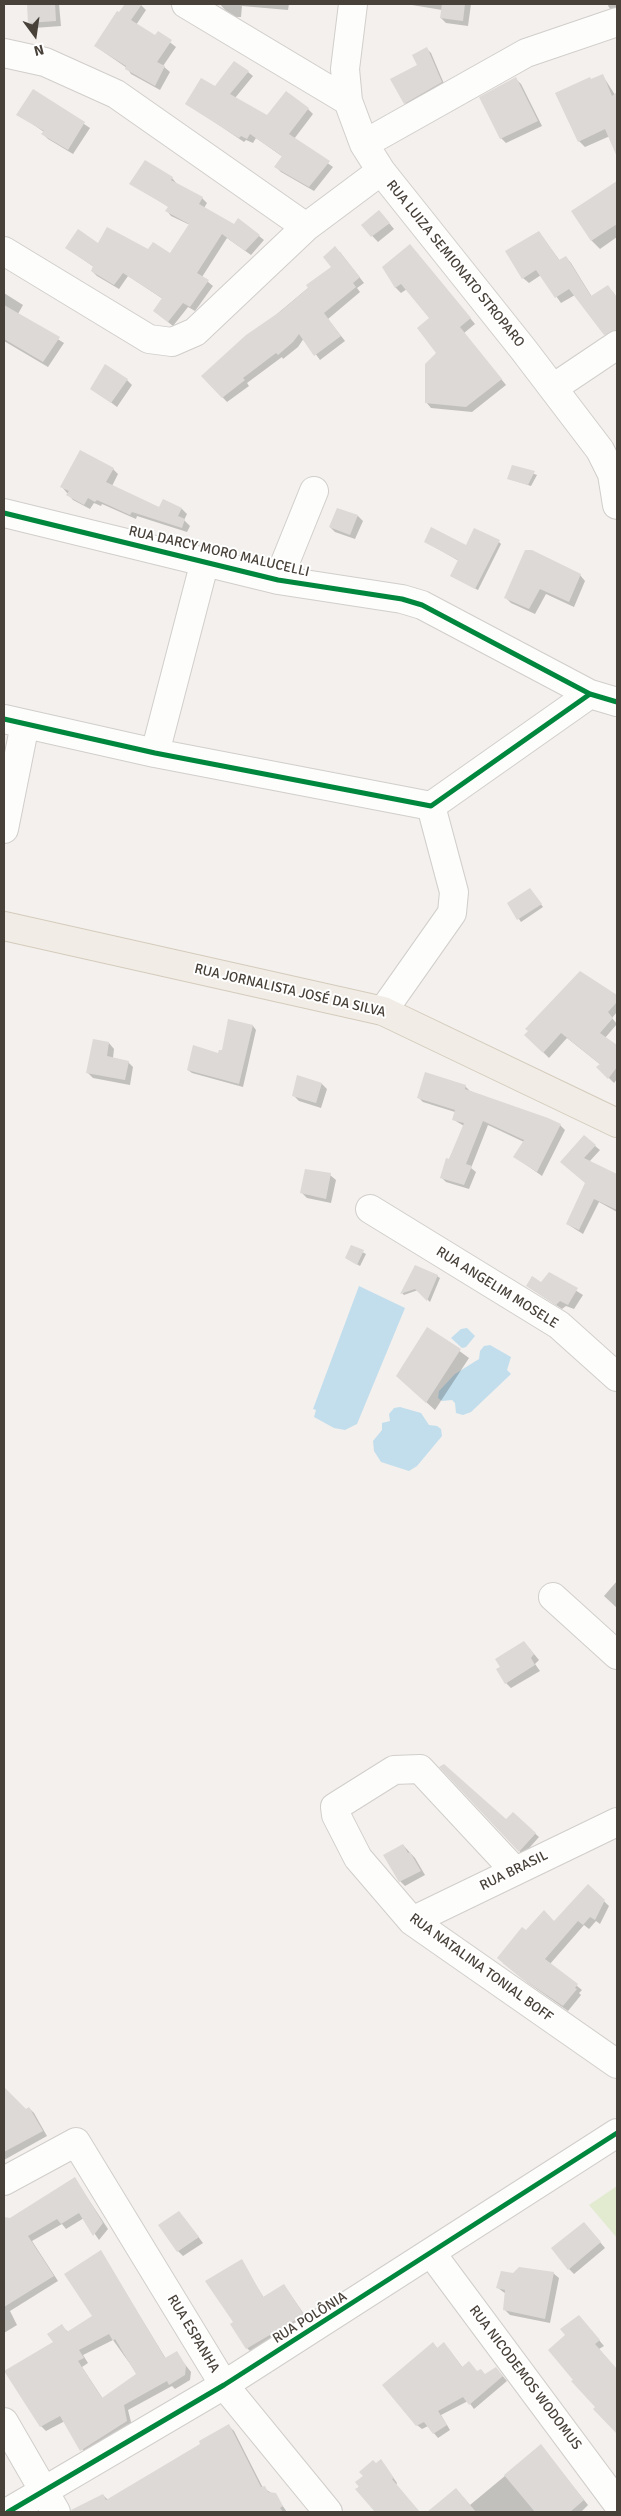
<!DOCTYPE html>
<html>
<head>
<meta charset="utf-8">
<style>
	body { margin:0 }
	#map { position:relative; width:621px; height:2516px; overflow:hidden; background:#f3f0ed; font-family:Signika,sans-serif }
	canvas { display:block }
	.frame { position:absolute; inset:0; border:5px solid #484139; pointer-events:none }
	.north { position:absolute; left:10px; top:10px; width:50px; height:50px; -webkit-text-stroke:4px #fff; paint-order:stroke; rotate:166deg; font-size:14px; font-weight:700; line-height:20px; text-align:center; color:#484139 }
	.north::after { content:''; display:block; margin:auto; width:18px; height:22px; background:#484139; clip-path:polygon(50% 0,100% 100%,50% 72%,0 100%) }
</style>
</head>
<body>
<div id="map">
<canvas width="621" height="2516"></canvas>
<div class="frame"></div>
<div class="north">N</div>
</div>
<script>
const ctx = document.querySelector('canvas').getContext('2d');
ctx.lineJoin = 'round';
function fillPath(path, color) { ctx.fillStyle = color; ctx.fill(path, 'evenodd'); }
const shape = rows => new Path2D(rows.map(r => 'M' + r).join(''));
function trace(path, color, width, dash) { ctx.strokeStyle = color; ctx.lineWidth = width; ctx.lineCap = dash ? 'butt' : 'round'; ctx.setLineDash(dash || []); ctx.stroke(path); }
function drawText(font, color, halo, rows, align = 'center') {
  ctx.font = font + ' Signika,sans-serif'; ctx.lineWidth = 4; ctx.setLineDash([]); ctx.textBaseline = 'middle'; ctx.strokeStyle = halo; ctx.fillStyle = color; for (const [text, x, y, turn = 0] of rows) {
    ctx.save(); ctx.translate(x, y); ctx.rotate((+turn || 0) * Math.PI / 180); ctx.textAlign = isNaN(turn) ? turn : align; if (halo) ctx.strokeText(text, 0, 0); ctx.fillText(text, 0, 0); ctx.restore();
  }
}
fillPath(shape([
	[617,2186,617,2238,589,2205]
]), '#e2ead0');
fillPath(shape([
	[359,1286,405,1308,357,1424,345,1430,334,1428,314,1417,316,1410,313,1409],
	[467,1328,475,1336,466,1347,462,1348,451,1338,461,1329],
	[490,1345,511,1357,507,1370,511,1374,471,1412,463,1415,456,1413,455,1403,452,1400,442,1401,438,1398,439,1391,455,1374,479,1359,480,1351,484,1346],
	[400,1407,421,1413,429,1425,437,1426,441,1429,442,1436,417,1466,409,1471,381,1462,374,1451,373,1441,382,1430,382,1423,390,1421,389,1414,394,1408]
]), '#c2deec');
fillPath(shape([
	[28,4,59,4,61,26,34,28,29,22],
	[126,4,140,4,146,10,136,25,155,37,158,33,176,47,163,66,170,72,160,90,131,74,127,68,95,46],
	[220,4,289,4,288,10,242,6,241,17,236,17,225,10],
	[406,4,471,4,468,26,446,23,441,18,442,10],
	[609,4,617,4,617,12,613,12,608,6],
	[427,49,431,53,445,86,409,107,405,103],
	[248,72,253,76,235,98,267,117,308,109,313,114,294,139,333,167,314,191,281,172,276,167,283,157,256,138,253,143,246,140,244,142,186,103],
	[603,76,617,98,617,148,610,136,585,147,579,141,592,80],
	[515,78,521,84,542,126,506,143,501,138],
	[33,90,90,128,73,154,48,139,43,134,44,132,18,114],
	[146,162,172,178,177,184,202,198,207,203,204,208,234,225,259,236,264,240,251,255,227,238,202,277,213,286,195,311,188,307,173,326,154,311,163,299,128,276,119,289,97,276,92,271,94,267,66,248,99,245,171,255,190,225,171,216,167,211,169,207,131,184],
	[617,183,617,237,600,249,592,241,573,211],
	[384,217,394,229,378,242,362,225],
	[539,232,560,261,566,257,571,263,592,297,608,287,613,292,617,298,617,336,610,340,575,295,561,303,541,275,529,283,523,278],
	[415,251,475,324,464,333,506,385,472,412,431,408,426,402,438,353,431,318,407,289,401,293,396,288,384,268],
	[340,252,364,283,357,288,360,292,328,319,345,341,320,360,304,338,298,347,283,359,282,357,247,383,249,386,227,402,203,376,333,267],
	[4,293,23,305,18,314,64,343,48,367,4,341],
	[127,380,132,385,117,407,92,388],
	[513,466,537,475,531,486,509,479],
	[113,469,118,474,112,486,160,508,182,509,187,514,184,520,190,526,187,532,137,516,136,519,102,504,101,506,94,503,90,509,73,500,62,487],
	[358,516,363,521,355,539,335,532,330,527],
	[426,542,466,546,499,542,501,544,478,590,451,576,459,561],
	[580,575,585,581,574,607,546,594,535,614,511,603,505,597],
	[532,892,543,907,521,922,508,903],
	[580,973,617,997,617,1012,612,1018,617,1024,605,1038,617,1046,617,1079,614,1083,598,1067,601,1065,567,1038,549,1058,526,1035],
	[229,1021,253,1026,256,1030,243,1087,192,1073,188,1070,223,1051],
	[109,1043,114,1049,113,1058,128,1062,133,1067,130,1085,93,1078,87,1072],
	[298,1077,322,1084,327,1089,321,1108,299,1101,293,1095],
	[465,1086,470,1091,560,1125,565,1130,542,1176,515,1157,524,1142,488,1125,471,1168,476,1172,469,1189,446,1182,441,1177,464,1126,454,1120,455,1112,423,1102,418,1097],
	[584,1137,600,1150,589,1162,617,1176,617,1212,599,1202,583,1234,567,1224,586,1183,566,1166],
	[330,1175,336,1180,331,1203,307,1198,302,1193],
	[351,1246,366,1254,360,1266,346,1258],
	[549,1274,583,1295,574,1309,566,1306,562,1309,527,1286,541,1283],
	[437,1276,440,1278,430,1302,418,1290,404,1295,402,1293],
	[428,1328,469,1358,435,1410,406,1384],
	[617,1581,617,1608,604,1596],
	[529,1648,539,1660,535,1664,540,1671,511,1688,506,1683],
	[441,1767,506,1820,513,1814,539,1837,523,1855],
	[403,1845,415,1858,425,1875,405,1886,400,1881],
	[588,1886,609,1906,600,1924,596,1921,589,1929,584,1925,550,1964,582,1990,579,1993,581,1995,568,2011,528,1983,503,1963,527,1932,554,1922],
	[4,2089,26,2110,29,2108,34,2113,47,2136,4,2160],
	[75,2179,108,2229,99,2240,84,2218,66,2229,62,2224,32,2241,58,2281,10,2311,17,2325,4,2333,4,2222],
	[184,2218,203,2243,183,2256,178,2251],
	[589,2229,605,2248,574,2274,569,2269],
	[101,2252,166,2359,176,2353,191,2372,190,2380,175,2389,172,2386,128,2410,132,2426,86,2455,65,2421,46,2431,41,2426,55,2342,62,2326,68,2332,93,2316],
	[113,2340,138,2375,103,2399,82,2367,88,2363,83,2355],
	[241,2261,264,2298,284,2285,308,2320,251,2352,247,2348,235,2323],
	[553,2273,559,2278,550,2323,510,2315,505,2310,506,2294,498,2288,514,2274],
	[584,2322,604,2346,599,2349,617,2370,617,2431,574,2380,567,2335],
	[433,2343,438,2349,448,2348,463,2368,485,2375,496,2368,507,2381,474,2409,468,2401,441,2415,450,2430,438,2438,428,2426,422,2429,417,2425],
	[229,2426,234,2431,263,2488,275,2495,287,2512,79,2512,77,2509,103,2495,108,2500,202,2445],
	[541,2446,588,2505,581,2512,447,2512,440,2503,456,2489,470,2505],
	[381,2460,397,2483,396,2485,419,2512,376,2512,357,2489]
]), '#0003');
fillPath(shape([
	[27,4,55,4,56,21,28,23],
	[125,4,142,4,131,20,155,35,158,31,172,40,157,62,165,66,155,86,125,69,126,66,94,46,117,11,119,12],
	[442,4,465,4,463,21,440,18],
	[427,47,442,82,404,104,390,79,417,65,412,55],
	[234,61,249,71,230,94,267,115,286,91,309,108,289,134,330,161,309,187,274,167,282,156,250,134,247,139,241,136,239,138,185,104,201,78,215,86],
	[603,74,612,96,617,92,617,157,605,129,578,142,555,93,590,77,591,79],
	[516,77,538,121,500,139,479,97],
	[33,89,85,122,68,150,41,134,44,131,16,115],
	[145,160,173,177,171,180,203,197,199,204,234,224,238,218,260,235,245,251,222,234,197,273,209,280,190,307,183,303,168,322,153,311,162,298,123,273,114,285,91,271,93,266,65,248,78,229,98,243,107,227,148,249,153,242,170,253,189,224,165,211,168,207,162,203,129,184],
	[617,181,617,224,591,241,571,211],
	[379,210,390,223,371,237,361,225],
	[539,231,559,260,566,256,591,296,608,285,617,298,617,330,604,335,569,289,555,298,536,270,522,279,505,251],
	[410,244,471,318,460,327,502,379,466,407,425,403,425,364,436,353,417,328,429,318,401,284,395,288,382,267],
	[335,246,360,277,353,283,356,287,324,313,341,336,314,356,299,334,293,342,278,355,276,353,243,378,245,380,222,398,201,376,246,335,281,311,308,288,306,285,331,267,323,257],
	[4,305,60,337,43,362,4,339],
	[105,364,128,379,111,403,90,389],
	[80,450,114,468,106,482,159,507,163,499,182,508,178,516,185,519,182,528,132,512,130,515,97,500,95,502,88,498,84,505,66,495,69,491,60,487],
	[512,465,535,471,528,485,507,479],
	[337,508,358,515,350,535,329,527],
	[431,527,466,545,474,528,500,540,475,589,450,576,458,560,424,542],
	[525,550,532,550,581,574,569,602,540,589,529,609,504,598],
	[530,888,542,904,517,920,507,903],
	[580,971,617,995,617,1002,608,1012,613,1018,600,1033,617,1045,617,1067,608,1079,596,1067,600,1064,561,1033,543,1053,524,1035,528,1031,525,1029],
	[228,1019,253,1025,239,1084,187,1070,193,1045,218,1053,219,1050,222,1050],
	[93,1039,109,1042,107,1056,129,1061,125,1080,86,1073],
	[425,1072,466,1085,465,1089,548,1118,561,1124,537,1172,513,1157,524,1140,483,1121,466,1164,472,1166,464,1185,440,1178,446,1158,449,1159,464,1123,452,1120,455,1110,417,1098],
	[297,1075,322,1083,316,1103,292,1096],
	[584,1135,596,1145,584,1158,617,1174,617,1210,594,1199,579,1230,566,1224,585,1183,560,1162],
	[305,1169,331,1173,326,1199,300,1193],
	[351,1245,364,1250,357,1265,345,1258],
	[415,1265,438,1275,427,1301,415,1289,400,1294],
	[549,1272,578,1288,568,1305,560,1301,556,1305,526,1286,532,1276,541,1282],
	[427,1327,461,1349,426,1403,396,1376],
	[524,1641,534,1654,531,1658,535,1665,505,1684,496,1669,500,1667,495,1659],
	[444,1764,506,1819,513,1812,536,1833,519,1852,439,1767],
	[403,1844,408,1853,410,1852,421,1871,399,1882,383,1855],
	[588,1884,605,1900,595,1920,590,1917,583,1925,578,1921,545,1959,578,1984,575,1988,577,1989,563,2006,521,1978,497,1958,522,1927,526,1930,544,1910,554,1921],
	[4,2087,26,2109,29,2107,43,2131,4,2152],
	[75,2177,103,2223,93,2236,79,2213,61,2224,57,2219,28,2236,54,2276,4,2307,4,2217,10,2218],
	[179,2211,199,2237,177,2252,158,2225],
	[584,2222,601,2242,568,2270,551,2248],
	[101,2250,165,2358,177,2351,186,2366,185,2375,169,2385,167,2381,124,2405,127,2421,80,2451,60,2416,40,2427,4,2371,53,2342,47,2334,62,2324,67,2332,92,2316,64,2274],
	[109,2334,113,2341,115,2339,136,2374,102,2398,78,2361,84,2358,79,2350],
	[242,2259,263,2297,284,2284,304,2315,246,2349,230,2324,233,2322,205,2281],
	[519,2267,554,2272,545,2319,503,2310,505,2290,496,2288,501,2271,513,2273],
	[579,2315,600,2340,595,2344,617,2369,617,2434,593,2409,595,2407,571,2381,573,2380,548,2350,565,2335,560,2329],
	[433,2342,437,2348,444,2342,462,2367,469,2361,477,2371,481,2369,485,2374,496,2367,503,2376,469,2405,463,2397,438,2411,447,2425,433,2434,424,2422,416,2426,382,2385],
	[229,2424,261,2487,265,2486,268,2492,276,2493,283,2506,280,2508,283,2512,72,2512,71,2510,103,2494,106,2500,200,2444,199,2441],
	[541,2444,584,2500,570,2512,535,2512,504,2475],
	[381,2459,394,2478,392,2479,420,2512,375,2512,355,2489,359,2487,355,2482,363,2476,359,2472,373,2460,376,2463],
	[456,2488,476,2512,427,2512]
]), '#dcd9d6');
const minor = shape([
	[186,4,348,101],
	[353,4,345,69,348,101,364,144,381,171,523,349,600,450,612,474,617,505],
	[4,53,45,62,116,94,306,227,381,171],
	[364,144,526,53,617,22],
	[4,251,149,339,172,342,195,332,306,227],
	[553,388,617,345],
	[4,513,278,580,402,599,422,605,590,694,617,702],
	[278,580,314,491],
	[4,719,155,753,431,806,590,694],
	[155,753,205,561],
	[4,829,25,724],
	[383,1011,452,913,454,892,431,806],
	[370,1209,559,1325,617,1377],
	[553,1597,617,1655],
	[515,1871,420,1769,394,1770,335,1807,336,1815,358,1858,412,1921,617,2064],
	[412,1921,617,1822],
	[4,2181,76,2142,224,2385,328,2512],
	[432,2254,617,2503],
	[4,2422,56,2512],
	[8,2512,224,2385,617,2133]
]);
const major = shape([
	[4,926,383,1011,617,1123]
]);
trace(minor, '#d1cecb', 30);
trace(major, '#d4cbbc', 30);
trace(minor, '#fdfdfc', 28);
trace(major, '#f1ede6', 28);
trace(shape([
	[4,513,278,580,402,599,422,605,590,694,617,702],
	[4,719,155,753,431,806,590,694],
	[8,2512,224,2385,617,2133]
]), '#00873e', 5);
drawText('14px', '#484139', '#fff', [
	["RUA LUIZA SEMIONATO STROPARO",455,264,51],
	["RUA DARCY MORO MALUCELLI",219,552,13],
	["RUA JORNALISTA JOSÉ DA SILVA",290,991,13],
	["RUA ANGELIM MOSELE",497,1288,32],
	["RUA BRASIL",514,1871,-26],
	["RUA NATALINA TONIAL BOFF",481,1968,36],
	["RUA POLÔNIA",310,2318,-32],
	["RUA ESPANHA",193,2334,59],
	["RUA NICODEMOS WODOMUS",525,2378,53]
]);
</script>
</body>
</html>
